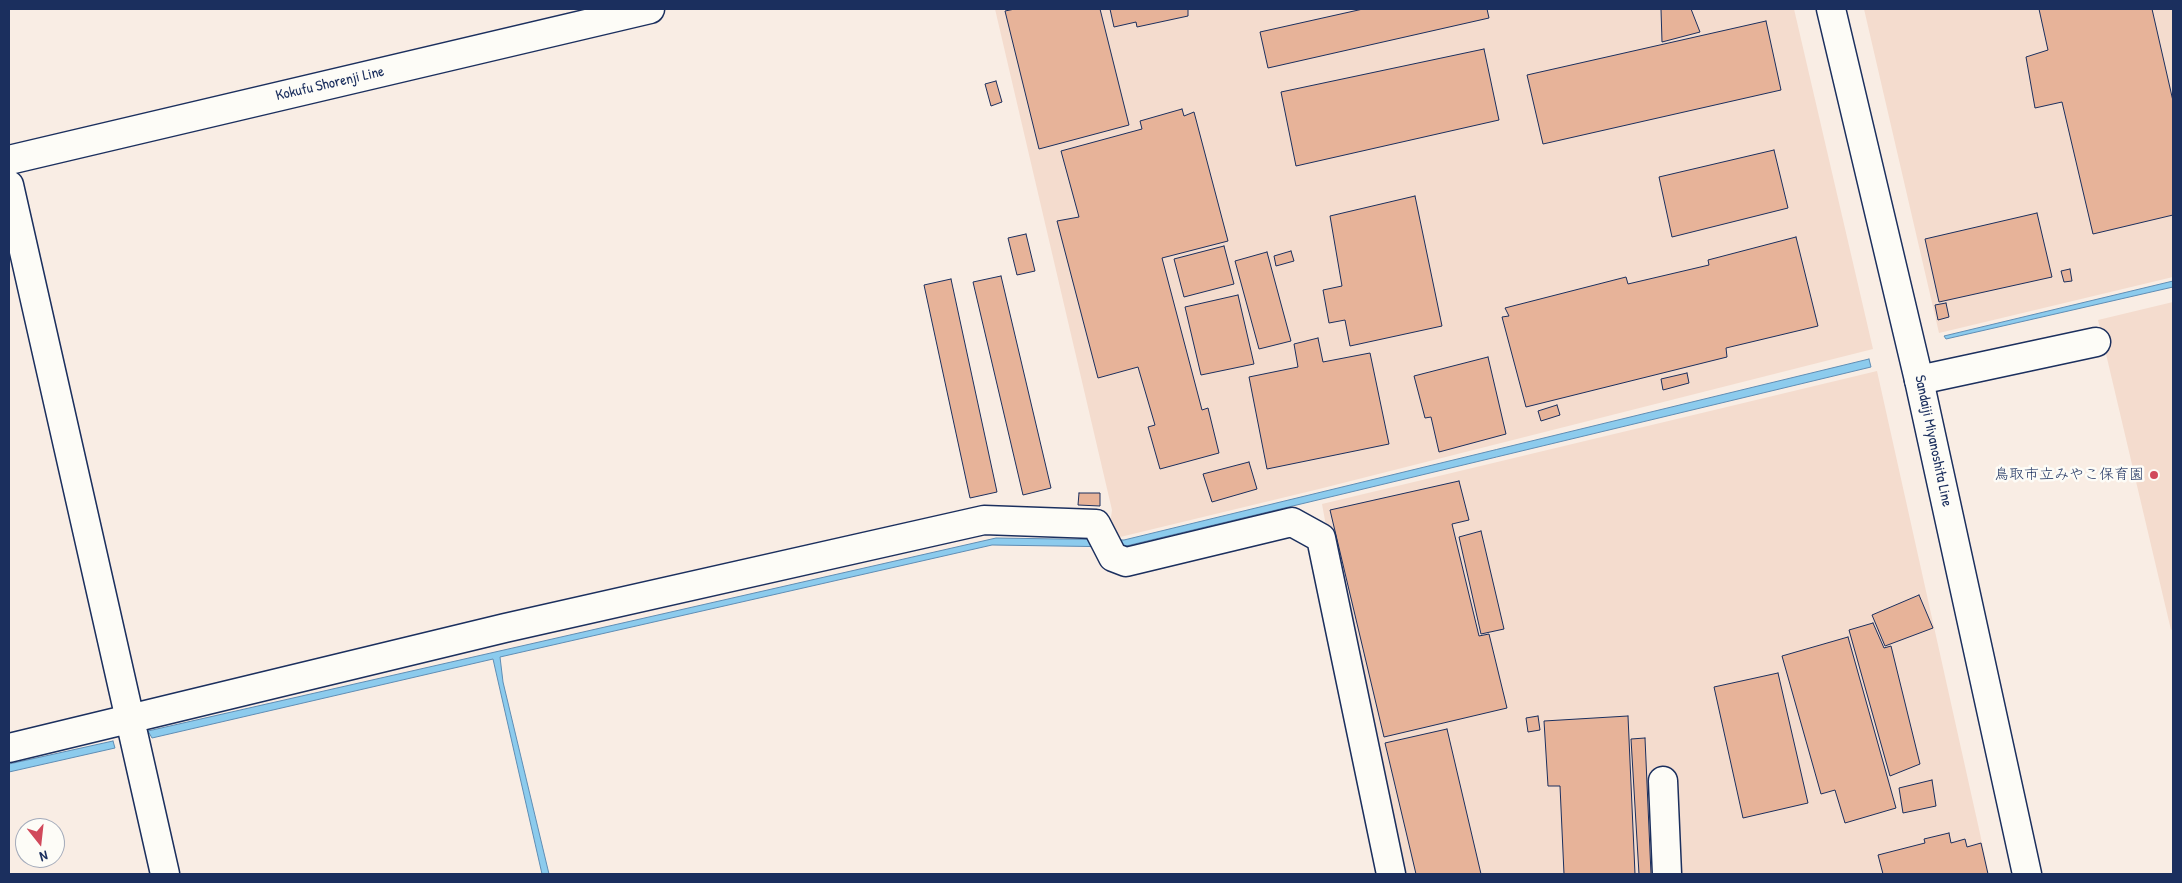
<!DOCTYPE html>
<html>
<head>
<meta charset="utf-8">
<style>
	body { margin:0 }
	#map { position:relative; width:2182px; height:883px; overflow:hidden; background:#f9ede4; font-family:"Patrick Hand",sans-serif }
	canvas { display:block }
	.frame { position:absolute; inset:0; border:10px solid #1b2f5e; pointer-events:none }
	.north { position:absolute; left:15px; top:818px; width:50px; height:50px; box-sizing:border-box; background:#fdfcf7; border:1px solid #a3aaba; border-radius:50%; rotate:164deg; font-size:14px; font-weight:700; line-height:20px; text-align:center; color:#1b2f5e }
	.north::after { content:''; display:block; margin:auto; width:18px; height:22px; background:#d1495b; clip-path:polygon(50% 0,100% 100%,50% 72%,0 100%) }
</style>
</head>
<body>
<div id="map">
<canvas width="2182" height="883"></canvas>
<div class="frame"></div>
<div class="north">N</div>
</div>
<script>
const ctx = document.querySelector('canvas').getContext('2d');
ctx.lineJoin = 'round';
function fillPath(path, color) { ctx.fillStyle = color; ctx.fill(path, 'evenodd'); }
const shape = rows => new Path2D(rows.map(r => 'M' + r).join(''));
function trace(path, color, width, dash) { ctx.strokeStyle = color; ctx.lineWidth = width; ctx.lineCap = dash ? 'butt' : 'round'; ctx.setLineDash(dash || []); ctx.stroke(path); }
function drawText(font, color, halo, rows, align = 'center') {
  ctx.font = font + ' "Patrick Hand","Klee One",sans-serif'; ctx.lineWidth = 5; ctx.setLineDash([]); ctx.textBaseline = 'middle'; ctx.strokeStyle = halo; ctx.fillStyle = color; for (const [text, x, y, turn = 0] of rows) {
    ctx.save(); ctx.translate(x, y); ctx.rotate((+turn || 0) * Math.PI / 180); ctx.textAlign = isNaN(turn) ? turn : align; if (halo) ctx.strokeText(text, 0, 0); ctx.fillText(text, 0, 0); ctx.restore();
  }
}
fillPath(shape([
	[995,9,1794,9,1873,349,1319,489,1116,538,1109,531,1112,510],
	[1864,9,2173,9,2173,277,1939,333],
	[2173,302,2173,629,2171,630,2098,320],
	[1877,371,1989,874,1400,874,1345,630,1322,504]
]), '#f4dcce');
const water = shape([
	[2173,281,2173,287,1946,339,1944,336,2173,281],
	[1869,359,1871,367,1122,547,992,545,500,657,503,682,549,874,542,874,493,659,152,738,148,731,996,538,1124,540,1869,359],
	[113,741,115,748,9,772,9,764,113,741]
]);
fillPath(water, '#8ccbed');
trace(water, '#5f8db4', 1);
const building = shape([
	[1015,9,1100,9,1129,125,1039,149,1005,11,1015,9],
	[1110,9,1188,9,1188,16,1137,27,1136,22,1114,27,1110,9],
	[1363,9,1487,9,1489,18,1268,68,1260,32,1363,9],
	[1661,9,1691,9,1700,32,1662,42,1661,9],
	[2039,9,2152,9,2173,101,2173,215,2093,234,2062,102,2035,108,2026,57,2048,50,2039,9],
	[1766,21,1781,90,1543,144,1527,75,1766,21],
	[1484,49,1499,120,1296,166,1281,92,1484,49],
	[996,81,1002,102,991,106,985,84,996,81],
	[1182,109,1184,116,1194,112,1228,241,1162,258,1202,410,1208,408,1219,453,1160,469,1148,427,1155,425,1138,367,1098,378,1057,221,1079,217,1061,151,1142,129,1140,121,1182,109],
	[1774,150,1788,208,1672,237,1659,177,1774,150],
	[1415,196,1442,326,1350,346,1345,320,1329,323,1323,290,1342,286,1330,216,1415,196],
	[2037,213,2052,277,1939,302,1925,239,2037,213],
	[1026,234,1035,271,1017,275,1008,238,1026,234],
	[1796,237,1818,326,1726,348,1727,357,1526,407,1502,317,1509,316,1505,308,1626,277,1628,284,1709,265,1708,260,1796,237],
	[1224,246,1234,284,1184,297,1174,259,1224,246],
	[1291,251,1294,261,1276,266,1274,256,1291,251],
	[1267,252,1291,341,1259,349,1235,261,1267,252],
	[2070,269,2072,281,2064,282,2061,271,2070,269],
	[1001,276,1051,488,1023,495,973,282,1001,276],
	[951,279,997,492,970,498,924,285,951,279],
	[1238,295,1254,364,1201,375,1185,307,1238,295],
	[1946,303,1949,317,1938,320,1935,305,1946,303],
	[1318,338,1323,362,1370,353,1389,444,1267,469,1249,377,1298,367,1294,344,1318,338],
	[1488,357,1506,434,1439,452,1431,417,1425,418,1414,376,1488,357],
	[1687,373,1689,383,1663,390,1661,379,1687,373],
	[1557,405,1560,415,1541,421,1538,411,1557,405],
	[1249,462,1257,489,1212,502,1203,474,1249,462],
	[1459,481,1469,520,1452,524,1479,636,1489,634,1507,708,1384,737,1330,510,1459,481],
	[1079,493,1100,493,1100,506,1078,505,1079,493],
	[1481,531,1504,629,1481,634,1459,537,1481,531],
	[1919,595,1933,628,1885,646,1872,615,1919,595],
	[1873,623,1884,648,1891,646,1920,764,1890,776,1849,630,1873,623],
	[1848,637,1896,808,1845,823,1835,790,1821,794,1782,656,1848,637],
	[1778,673,1808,803,1743,818,1714,687,1778,673],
	[1538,716,1540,730,1528,732,1526,718,1538,716],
	[1628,716,1635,874,1564,874,1560,786,1548,786,1544,721,1628,716],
	[1447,729,1481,874,1416,874,1385,743,1447,729],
	[1645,738,1651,874,1639,874,1631,739,1645,738],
	[1932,780,1936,806,1903,813,1899,788,1932,780],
	[1949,833,1951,843,1965,839,1967,847,1981,843,1988,874,1883,874,1878,855,1925,843,1924,839,1949,833]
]);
fillPath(building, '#e7b399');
trace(building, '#1b2f5e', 1);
const minor = shape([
	[9,185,165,874],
	[1919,380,2096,342],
	[9,748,505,628,984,520,1096,524,1113,557,1126,562,1292,522,1321,538,1391,874],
	[1663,781,1667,874]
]);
const major = shape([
	[1831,9,1919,380,2027,874],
	[9,160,650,9]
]);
trace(minor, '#1b2f5e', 31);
trace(major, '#1b2f5e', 31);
trace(minor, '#fdfcf7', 28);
trace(major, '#fdfcf7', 28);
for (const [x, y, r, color] of [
	[2154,475,5,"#d1495b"]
]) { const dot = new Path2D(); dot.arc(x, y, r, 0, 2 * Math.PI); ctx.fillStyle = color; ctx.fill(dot); trace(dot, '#fdfcf7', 2); }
drawText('15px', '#1b2f5e', '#fdfcf7', [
	["Kokufu Shorenji Line",330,84,-13],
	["Sandaiji Miyanoshita Line",1933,441,78]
]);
drawText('15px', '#1b2f5e', '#fdfcf7', [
	["鳥取市立みやこ保育園",2144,475]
], 'right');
</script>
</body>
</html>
